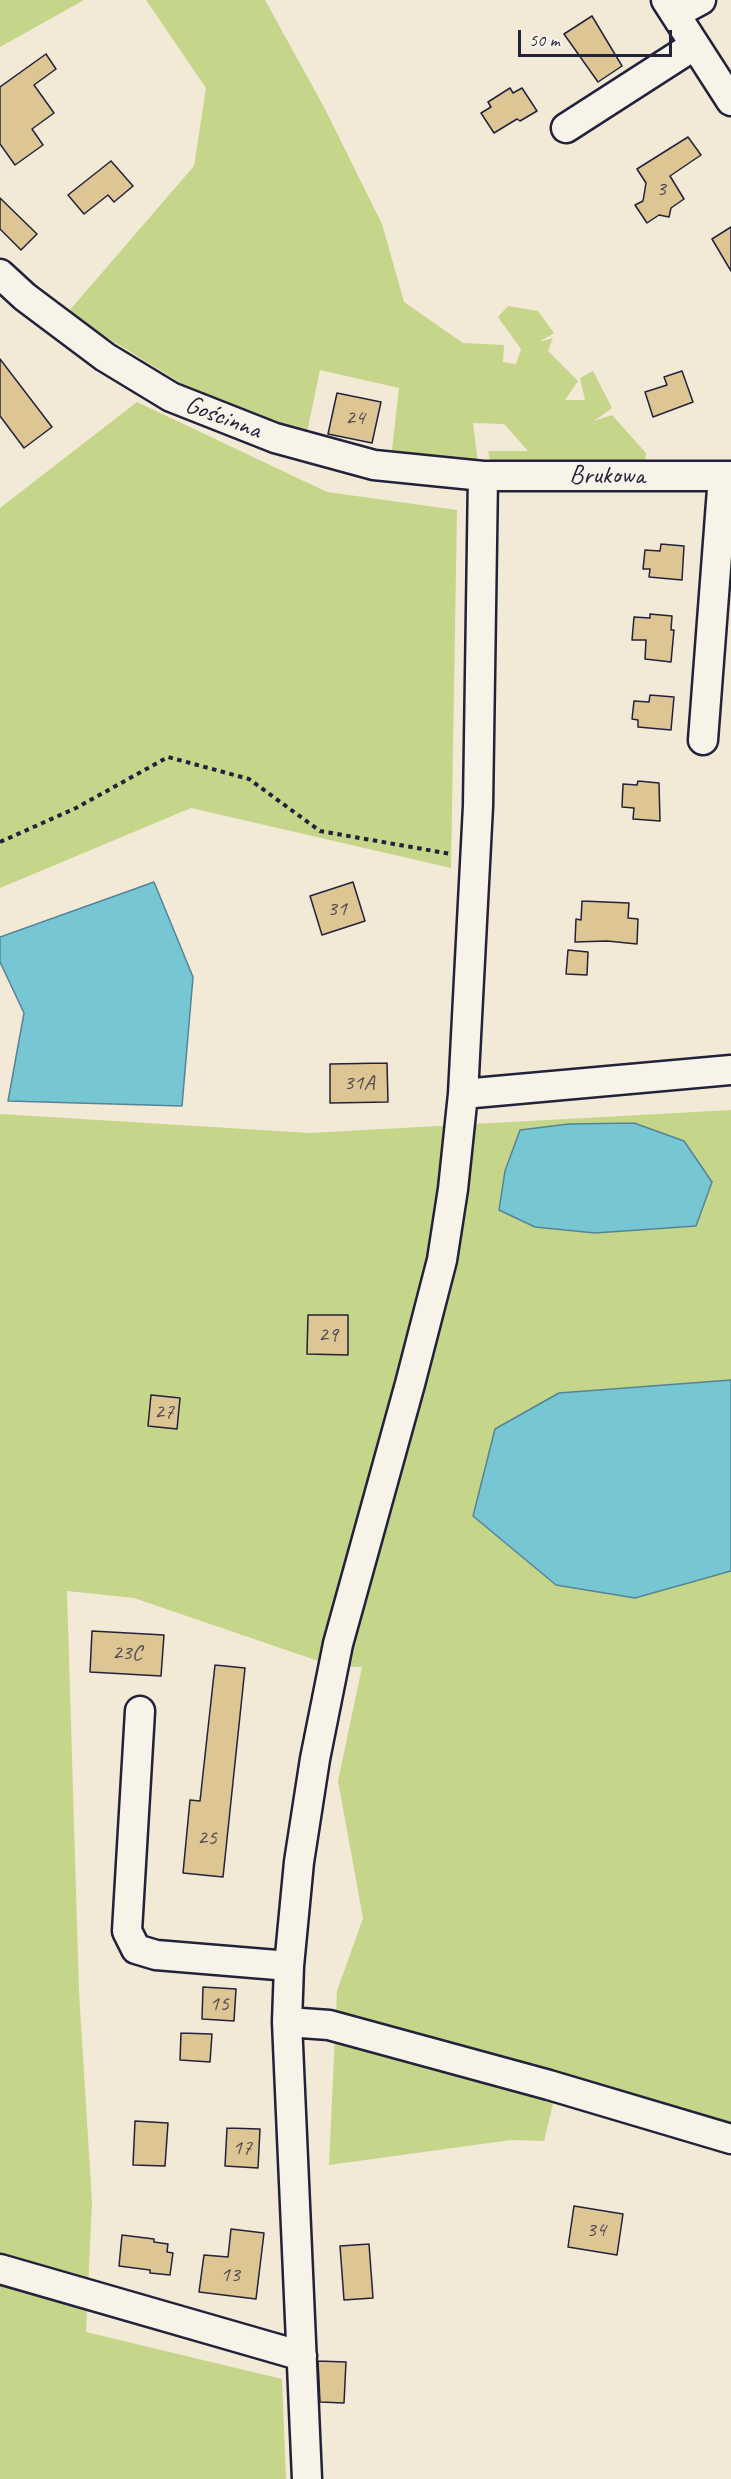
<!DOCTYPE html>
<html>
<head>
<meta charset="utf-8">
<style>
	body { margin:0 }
	#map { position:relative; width:731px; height:2479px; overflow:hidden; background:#f2ead7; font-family:Caveat,sans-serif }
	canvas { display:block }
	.scale { position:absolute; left:518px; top:30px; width:154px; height:27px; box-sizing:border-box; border:3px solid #22223b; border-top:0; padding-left:8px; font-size:18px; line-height:21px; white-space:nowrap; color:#22223b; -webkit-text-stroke:4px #f7f3e8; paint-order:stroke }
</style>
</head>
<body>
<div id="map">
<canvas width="731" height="2479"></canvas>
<div class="scale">50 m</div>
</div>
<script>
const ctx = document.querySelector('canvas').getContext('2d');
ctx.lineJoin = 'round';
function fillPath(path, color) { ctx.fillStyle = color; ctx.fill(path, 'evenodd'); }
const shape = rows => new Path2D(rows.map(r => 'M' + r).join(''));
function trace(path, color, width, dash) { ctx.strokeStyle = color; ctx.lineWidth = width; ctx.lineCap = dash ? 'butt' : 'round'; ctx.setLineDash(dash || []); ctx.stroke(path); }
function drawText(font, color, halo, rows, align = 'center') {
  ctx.font = font + ' Caveat,sans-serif'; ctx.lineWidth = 4.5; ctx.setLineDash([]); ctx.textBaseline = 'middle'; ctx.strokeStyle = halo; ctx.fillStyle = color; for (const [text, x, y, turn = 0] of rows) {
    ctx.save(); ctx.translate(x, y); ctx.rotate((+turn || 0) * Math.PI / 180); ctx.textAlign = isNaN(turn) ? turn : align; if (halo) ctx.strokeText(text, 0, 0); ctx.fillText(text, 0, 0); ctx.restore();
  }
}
fillPath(shape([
	[0,0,84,0,0,47],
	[146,0,265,0,325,109,382,224,404,302,463,343,504,345,503,362,516,364,521,349,498,317,508,306,538,311,554,333,539,342,553,338,548,351,578,381,565,400,585,400,580,378,593,371,612,408,594,421,612,415,646,453,645,464,491,464,488,451,528,451,504,424,473,423,478,463,392,450,399,388,320,370,307,432,252,414,181,383,106,337,69,311,194,166,206,88],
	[137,402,327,492,457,510,451,868,191,808,0,888,0,508],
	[731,1110,731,2128,559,2079,544,2141,511,2140,329,2165,337,1991,363,1918,338,1781,362,1667,333,1666,134,1598,67,1591,79,1992,92,2202,86,2332,282,2379,286,2479,0,2479,0,1114,310,1133]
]), '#c5d589');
const water = shape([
	[154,882,193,977,182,1106,8,1101,24,1013,0,962,0,937,154,882],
	[634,1123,684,1141,712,1182,696,1226,595,1233,535,1227,499,1210,505,1171,520,1130,569,1124,634,1123],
	[731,1380,731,1571,635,1598,556,1585,473,1516,495,1429,559,1393,731,1380]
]);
fillPath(water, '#77c6d4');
trace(water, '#558497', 1.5);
const building = shape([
	[592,16,622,66,598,82,564,34,592,16],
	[46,54,56,69,34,85,54,113,32,129,43,145,15,165,0,144,0,87,46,54],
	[510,88,513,93,522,88,537,111,520,121,517,119,494,133,481,113,491,107,488,102,510,88],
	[688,137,701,155,670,176,684,199,671,208,669,217,659,215,647,223,635,205,643,201,646,183,637,169,688,137],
	[111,161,133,186,114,202,108,195,84,214,68,195,111,161],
	[0,198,37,234,21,250,0,229,0,198],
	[731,227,731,271,712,239,731,227],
	[0,359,52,427,24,448,0,416,0,359],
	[682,371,693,402,653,417,645,392,667,385,664,377,682,371],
	[337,393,381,402,372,443,328,434,337,393],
	[661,544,684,546,682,580,649,577,650,569,643,569,645,550,660,551,661,544],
	[650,614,672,616,671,630,674,630,671,662,645,659,646,640,632,640,634,617,650,618,650,614],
	[650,695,674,697,671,730,638,727,638,720,632,719,634,701,649,702,650,695],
	[638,781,659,783,660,821,633,819,634,808,622,807,623,784,637,785,638,781],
	[353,882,365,921,322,935,310,896,353,882],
	[582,901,629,903,628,918,638,919,637,944,607,941,575,942,576,919,581,920,582,901],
	[568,950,588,952,587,975,566,974,568,950],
	[387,1063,388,1102,330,1103,330,1064,387,1063],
	[308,1315,348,1315,348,1355,307,1354,308,1315],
	[151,1395,180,1398,177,1429,148,1426,151,1395],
	[92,1631,164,1635,161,1676,90,1672,92,1631],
	[215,1665,245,1668,223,1877,183,1873,190,1800,200,1801,215,1665],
	[203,1987,236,1989,234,2021,202,2019,203,1987],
	[181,2033,212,2034,210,2062,180,2060,181,2033],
	[135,2121,168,2123,165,2166,133,2165,135,2121],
	[227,2128,260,2129,258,2168,225,2166,227,2128],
	[574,2206,623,2214,617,2255,568,2247,574,2206],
	[231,2229,264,2233,256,2299,199,2292,204,2255,228,2257,231,2229],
	[122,2235,154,2239,154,2242,168,2244,167,2252,173,2253,170,2275,150,2273,150,2270,119,2266,122,2235],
	[369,2244,373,2298,344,2300,340,2246,369,2244],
	[318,2361,346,2362,344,2403,320,2402,318,2361]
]);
fillPath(building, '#ddc594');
trace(building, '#22223b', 1.5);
const minor = shape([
	[666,0,731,101],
	[675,14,701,0],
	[566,128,695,45],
	[0,274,25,297,105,357,171,397,275,438,374,465,483,476,731,476],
	[703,740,723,476],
	[463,1094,731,1070],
	[140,1711,127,1931,136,1949,156,1955,289,1966],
	[287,2022,329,2025,549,2085,731,2139],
	[0,2269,302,2356],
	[307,2479,287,2022,289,1966,299,1862,315,1759,338,1644,410,1384,442,1260,453,1189,463,1094,478,806,483,476]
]);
trace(minor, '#22223b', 33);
trace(shape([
	[0,842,76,808,168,757,249,779,320,831,451,854]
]), '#22223b', 4, [4.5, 4.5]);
trace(minor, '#f7f3e8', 28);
drawText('22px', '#514b51', null, [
	["3",661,189],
	["24",355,418],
	["31",337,909],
	["31A",359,1083],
	["29",328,1335],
	["27",164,1412],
	["23C",127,1653],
	["25",207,1838],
	["15",219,2004],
	["17",242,2148],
	["34",596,2230],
	["13",230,2275]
]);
drawText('26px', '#22223b', '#f7f3e8', [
	["Gościnna",223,418,21],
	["Brukowa",607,476]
]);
</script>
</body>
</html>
